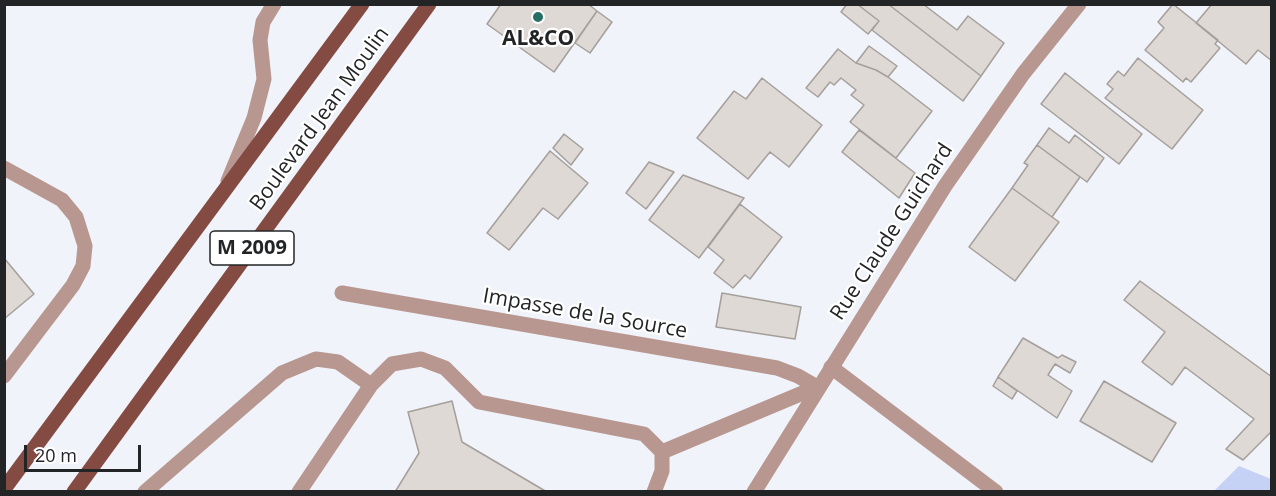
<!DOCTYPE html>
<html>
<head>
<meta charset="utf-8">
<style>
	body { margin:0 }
	#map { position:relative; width:1276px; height:496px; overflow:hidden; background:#f0f3f9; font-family:"Open Sans",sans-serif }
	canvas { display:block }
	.frame { position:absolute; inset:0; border:6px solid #232426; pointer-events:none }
	.scale { position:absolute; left:24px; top:445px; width:117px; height:27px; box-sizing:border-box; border:3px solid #232426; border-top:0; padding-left:8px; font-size:18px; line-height:21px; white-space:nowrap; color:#232426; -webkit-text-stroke:4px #fff; paint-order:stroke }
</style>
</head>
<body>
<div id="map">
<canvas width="1276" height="496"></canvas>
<div class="frame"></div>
<div class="scale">20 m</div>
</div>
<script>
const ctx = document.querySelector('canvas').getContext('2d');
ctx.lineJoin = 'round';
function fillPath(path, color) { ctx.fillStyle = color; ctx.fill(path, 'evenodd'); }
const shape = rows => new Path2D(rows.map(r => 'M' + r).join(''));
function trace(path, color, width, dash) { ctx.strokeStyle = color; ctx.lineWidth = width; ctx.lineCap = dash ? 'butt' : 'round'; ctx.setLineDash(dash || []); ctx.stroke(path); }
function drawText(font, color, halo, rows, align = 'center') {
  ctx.font = font + ' "Open Sans",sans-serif'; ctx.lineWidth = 4.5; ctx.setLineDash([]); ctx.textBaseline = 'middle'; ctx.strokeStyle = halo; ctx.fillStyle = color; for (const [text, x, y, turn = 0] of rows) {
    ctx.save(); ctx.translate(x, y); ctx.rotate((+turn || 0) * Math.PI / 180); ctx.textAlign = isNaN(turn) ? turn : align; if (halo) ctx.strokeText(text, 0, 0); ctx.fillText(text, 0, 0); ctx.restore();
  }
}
fillPath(shape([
	[1239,466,1271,479,1271,491,1214,491]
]), '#c5d2f6');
const building = shape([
	[501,4,588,4,597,11,554,72,487,24,501,4],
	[847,4,857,4,879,21,868,34,841,12,847,4],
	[857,4,888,4,981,76,963,101,872,30,879,21,857,4],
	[888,4,923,4,957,30,968,16,1004,43,981,76,888,4],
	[1173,4,1218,40,1215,44,1220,48,1191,82,1186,78,1183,82,1145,50,1164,28,1158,22,1173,4],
	[1212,4,1272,4,1272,61,1258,50,1246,64,1196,23,1212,4],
	[597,11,612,22,590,53,575,43,597,11],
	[869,46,897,66,888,77,876,70,856,63,869,46],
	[838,49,856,63,876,70,888,77,932,111,896,158,850,122,864,105,851,95,856,90,841,78,834,85,830,82,818,97,806,88,838,49],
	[1138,58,1203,110,1172,149,1105,98,1113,89,1107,84,1118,71,1124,76,1138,58],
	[1065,73,1142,134,1119,164,1041,104,1065,73],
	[762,78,822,125,789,167,770,152,748,179,697,138,734,91,746,99,762,78],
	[1049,128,1069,143,1075,135,1104,158,1087,182,1037,145,1049,128],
	[859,130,915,173,899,198,842,152,859,130],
	[564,134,583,149,571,165,553,148,564,134],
	[1037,145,1080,177,1052,217,1012,188,1028,165,1024,163,1037,145],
	[550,151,588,183,558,219,543,208,509,250,487,233,550,151],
	[649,162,674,172,646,209,626,193,649,162],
	[683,175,744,198,699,258,649,220,683,175],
	[1012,188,1059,222,1015,281,969,247,1012,188],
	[740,204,782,237,750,279,745,275,733,288,714,273,724,260,708,247,740,204],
	[4,258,34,294,4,319,4,258],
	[1140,281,1272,377,1272,431,1243,460,1226,449,1254,419,1185,367,1172,385,1142,362,1165,332,1124,300,1140,281],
	[722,293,801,307,795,339,716,327,722,293],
	[1023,338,1058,358,1062,355,1076,362,1070,373,1055,364,1048,375,1072,391,1057,418,998,377,1023,338],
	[998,377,1017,391,1012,399,993,386,998,377],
	[1104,381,1176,423,1152,462,1080,421,1104,381],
	[452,401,462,442,547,492,395,492,419,453,408,412,452,401]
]);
fillPath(building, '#dfd9d5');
trace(building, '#a59f9b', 1.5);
trace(shape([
	[228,181,254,118,264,79,260,40,263,22,274,4],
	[831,367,996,492],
	[662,452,817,387],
	[145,492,282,373,316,359,338,362,371,385],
	[299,492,371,385,392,364,421,359,445,368,479,402,644,434,662,452,662,471,654,492]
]), '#b99791', 15);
trace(shape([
	[4,168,62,200,76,217,85,246,83,266,73,285,4,376],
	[342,293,777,368,798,376,817,387],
	[754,492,945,186,1023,74,1079,4]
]), '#b99791', 15);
trace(shape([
	[4,489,362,4],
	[74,492,429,4]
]), '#844b43', 15);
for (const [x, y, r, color] of [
	[538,17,6,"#266f67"]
]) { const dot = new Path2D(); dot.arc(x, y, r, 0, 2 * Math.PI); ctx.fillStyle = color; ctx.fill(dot); trace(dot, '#fff', 2); }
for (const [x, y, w] of [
	[252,248,84]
]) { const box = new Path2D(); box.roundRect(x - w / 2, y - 17, w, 34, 4.5); ctx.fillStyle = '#fff'; ctx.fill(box); trace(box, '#232426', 1.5); }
drawText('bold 20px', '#232426', null, [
	["M 2009",252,248]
]);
drawText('bold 21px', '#232426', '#fff', [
	["AL&CO",538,39]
]);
drawText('21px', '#232426', '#fff', [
	["Boulevard Jean Moulin",320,119,-54],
	["Rue Claude Guichard",892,232,-57],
	["Impasse de la Source",585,314,10]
]);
</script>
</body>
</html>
